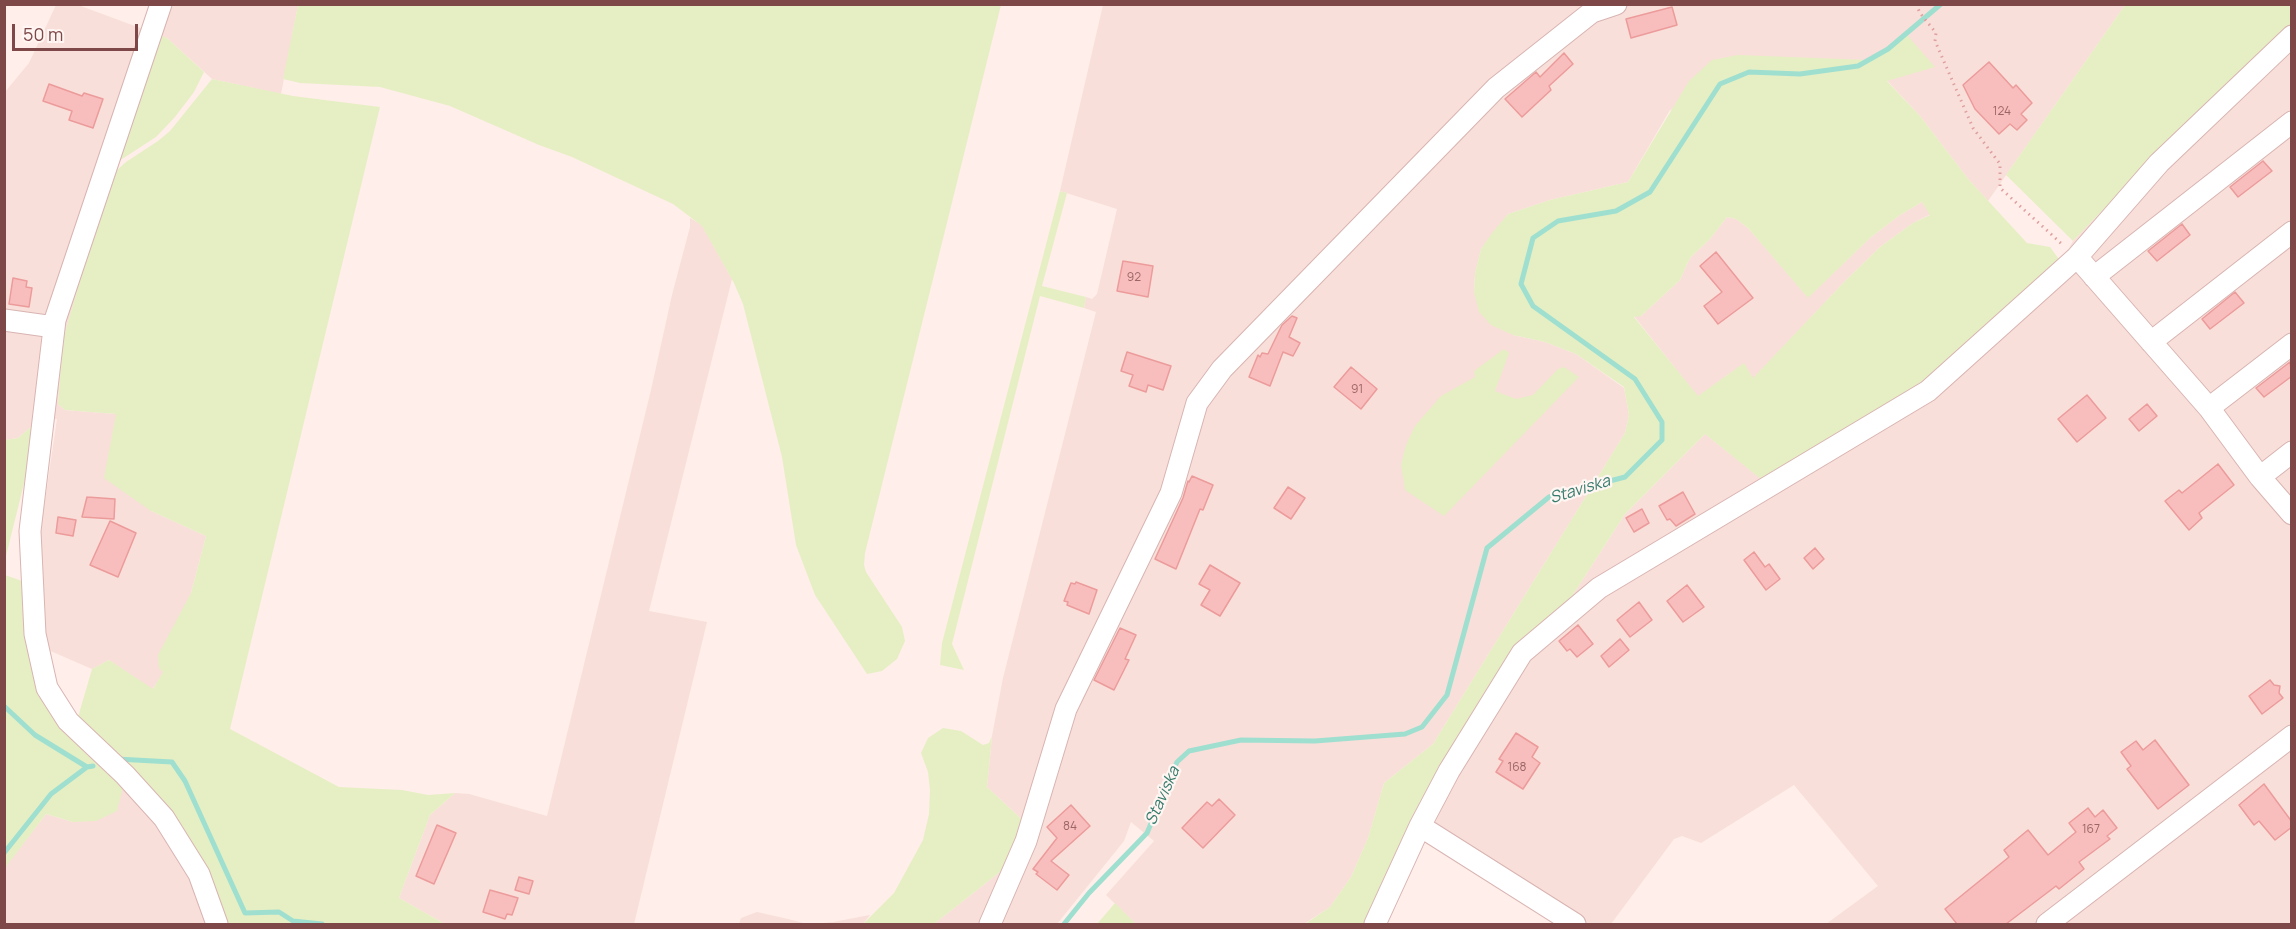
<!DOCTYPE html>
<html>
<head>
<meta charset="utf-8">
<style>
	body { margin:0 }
	#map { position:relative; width:2296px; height:929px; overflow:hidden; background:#ffeee9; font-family:Manrope,sans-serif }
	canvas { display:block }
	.frame { position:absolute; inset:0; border:6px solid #7e4849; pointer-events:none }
	.scale { position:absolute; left:12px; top:24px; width:126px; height:27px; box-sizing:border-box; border:3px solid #7e4849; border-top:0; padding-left:8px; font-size:18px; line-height:21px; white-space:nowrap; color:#7e4849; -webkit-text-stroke:4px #fff5f2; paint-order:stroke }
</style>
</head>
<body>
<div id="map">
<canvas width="2296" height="929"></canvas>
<div class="frame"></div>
<div class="scale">50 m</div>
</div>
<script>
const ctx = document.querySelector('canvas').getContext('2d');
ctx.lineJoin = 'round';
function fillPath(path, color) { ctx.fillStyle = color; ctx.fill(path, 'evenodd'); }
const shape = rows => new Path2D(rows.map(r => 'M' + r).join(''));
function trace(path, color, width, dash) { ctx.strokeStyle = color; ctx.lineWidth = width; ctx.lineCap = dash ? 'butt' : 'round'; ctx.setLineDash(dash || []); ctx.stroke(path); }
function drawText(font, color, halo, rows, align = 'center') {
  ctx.font = font + ' Manrope,sans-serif'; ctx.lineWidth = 4.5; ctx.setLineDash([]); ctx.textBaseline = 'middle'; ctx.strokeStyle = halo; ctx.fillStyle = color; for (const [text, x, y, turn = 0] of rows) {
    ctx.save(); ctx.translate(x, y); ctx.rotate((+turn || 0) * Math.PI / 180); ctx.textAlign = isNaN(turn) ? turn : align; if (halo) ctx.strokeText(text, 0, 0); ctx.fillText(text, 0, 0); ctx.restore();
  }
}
fillPath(shape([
	[56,5,78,5,143,29,152,5,298,5,281,94,212,79,167,38,162,37,116,171,106,196,63,339,58,404,65,410,116,414,151,511,206,536,191,593,164,672,152,690,109,660,92,669,46,649,40,534,57,419,40,419,18,438,5,440,5,92,29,63],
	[1103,5,2125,5,1988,201,1969,180,1920,116,1868,60,1670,110,1628,182,1550,200,1508,214,1481,249,1475,273,1474,292,1513,335,1545,342,1576,354,1624,388,1629,415,1625,433,1433,744,1384,783,1368,838,1351,877,1330,907,1304,924,1136,924,1106,895,1154,841,1131,822,1124,841,1057,924,934,924,1005,868,1028,825,987,787,992,736,1003,678,1096,312,1084,308,1086,297,1092,299,1097,294,1117,209,1060,191],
	[2291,26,2291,924,1826,924,1878,886,1794,785,1701,843,1682,836,1674,839,1611,924,1588,924,1426,823,1625,514,1705,434,1768,484,2054,275,2073,241,2153,158],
	[1922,202,1931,214,1913,223,1880,247,1845,281,1753,379,1743,364,1698,397,1634,316,1641,316,1680,280,1690,258,1710,239,1727,217,1736,219,1748,228,1808,297,1870,238,1900,215],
	[690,218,702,225,732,279,649,611,707,622,634,924,445,924,399,898,430,815,455,793,469,794,547,816,651,390,672,295,690,227],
	[136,778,224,924,5,924,4,868,46,814,73,822],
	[757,912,788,919,807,924,739,924,741,918],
	[870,915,863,924,813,924,833,922]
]), '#f9dfd9');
fillPath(shape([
	[298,5,1001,5,865,553,864,565,866,572,902,627,905,641,897,659,882,671,867,674,815,595,796,545,782,457,743,304,734,283,702,226,673,204,572,157,539,145,450,106,380,87,300,83,283,79],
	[2125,5,2291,5,2291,26,2153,158,2073,241,2006,175],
	[1907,35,1935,67,1887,81,1920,116,1969,180,2027,243,2050,247,2061,262,1910,395,1767,484,1705,434,1625,514,1426,823,1373,924,1305,924,1330,907,1351,877,1368,838,1384,783,1433,744,1625,433,1629,415,1624,387,1576,354,1545,342,1513,335,1491,325,1479,312,1474,292,1475,273,1481,249,1492,233,1508,214,1550,200,1628,182,1689,81,1712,60,1738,55,1868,60],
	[1922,202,1930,215,1913,223,1880,247,1845,281,1753,378,1744,363,1698,396,1634,317,1641,316,1680,280,1690,258,1710,239,1727,217,1736,219,1748,228,1808,298,1870,238,1900,215],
	[162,36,167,38,204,72,194,92,175,117,156,137,119,161],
	[212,79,293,96,380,107,230,729,339,787,402,790,428,795,455,793,430,815,399,898,445,924,224,924,203,872,78,717,92,669,109,660,153,689,163,672,159,668,158,655,191,593,206,536,151,511,104,478,116,414,65,410,58,404,63,339,96,225,116,171,126,162,158,141,170,131],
	[1060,191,1067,193,1042,286,1086,297,1084,308,1040,296,952,644,964,670,940,665,942,643],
	[1504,349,1509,353,1495,391,1516,399,1533,395,1558,369,1564,367,1579,377,1444,516,1405,490,1401,465,1406,445,1415,426,1441,396,1475,377,1474,371],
	[40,419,5,560,5,440,18,438],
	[5,575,22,581,30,610,35,658,123,787,117,811,96,821,73,822,46,814,5,868],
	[943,728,961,731,983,745,989,743,992,736,987,787,1028,825,1005,868,934,924,863,924,894,893,923,840,929,814,930,790,928,772,921,753,928,738],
	[1115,903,1136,924,1097,924]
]), '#e6efc4');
trace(shape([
	[4,706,35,735,87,767,93,766],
	[117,759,172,762,185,781,245,913,279,912,293,921,322,924],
	[4,853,51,794,87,767],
	[1064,924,1089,893,1147,833,1177,762,1189,751,1241,740,1315,741,1405,734,1422,727,1447,695,1487,548,1549,497,1625,477,1662,440,1662,422,1635,379,1533,306,1521,284,1533,238,1558,221,1616,211,1650,192,1720,84,1749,72,1800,74,1858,66,1888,49,1941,4]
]), '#9fdfd0', 5);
const building = shape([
	[1672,7,1677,25,1631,38,1626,19,1672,7],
	[1564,53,1573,64,1549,86,1551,90,1522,117,1505,99,1536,72,1540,77,1564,53],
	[1989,62,2013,88,2016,85,2032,103,2021,114,2027,120,2017,130,2010,124,1999,134,1975,109,1963,85,1989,62],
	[49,84,82,96,84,93,103,99,93,128,69,120,72,111,43,101,49,84],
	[2263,161,2272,171,2238,197,2230,187,2263,161],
	[2182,224,2190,235,2157,261,2148,251,2182,224],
	[1716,252,1753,298,1718,324,1704,306,1722,292,1700,266,1716,252],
	[1123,261,1153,266,1148,297,1117,291,1123,261],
	[13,278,27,281,26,287,32,288,29,307,9,304,13,278],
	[2235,292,2244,303,2210,329,2202,319,2235,292],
	[1292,316,1297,318,1289,337,1300,343,1293,356,1283,352,1270,386,1249,377,1258,355,1260,357,1262,353,1268,354,1282,325,1292,316],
	[1127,352,1171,366,1163,390,1148,385,1146,392,1129,386,1133,375,1121,371,1127,352],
	[2290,362,2292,376,2264,397,2256,388,2290,362],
	[1351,367,1377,389,1361,409,1334,387,1351,367],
	[2087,395,2106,418,2077,442,2058,419,2087,395],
	[2147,404,2157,416,2139,431,2129,419,2147,404],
	[2218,464,2234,485,2199,513,2202,518,2189,530,2165,501,2179,490,2182,493,2218,464],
	[1192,476,1213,485,1203,510,1200,509,1176,569,1155,559,1183,498,1188,481,1189,482,1192,476],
	[1288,487,1305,498,1291,519,1274,508,1288,487],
	[1683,492,1695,514,1676,526,1670,519,1667,520,1659,506,1683,492],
	[87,497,115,499,114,519,82,517,87,497],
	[1642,509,1649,523,1634,532,1626,518,1642,509],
	[58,517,76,520,73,536,56,533,58,517],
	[110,521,136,533,118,577,90,565,110,521],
	[1815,548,1824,559,1813,569,1804,558,1815,548],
	[1754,552,1765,567,1769,564,1780,579,1766,590,1744,560,1754,552],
	[1210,565,1240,583,1220,616,1201,605,1210,590,1199,584,1210,565],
	[1076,582,1097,590,1089,614,1067,605,1068,602,1064,601,1071,583,1075,584,1076,582],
	[1687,585,1704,607,1683,622,1667,601,1687,585],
	[1639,602,1652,620,1630,637,1617,620,1639,602],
	[1578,625,1593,644,1577,657,1570,649,1567,651,1559,641,1578,625],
	[1120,628,1136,635,1125,659,1129,660,1114,690,1094,680,1120,628],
	[1620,639,1629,650,1609,667,1601,656,1620,639],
	[2270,680,2274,685,2280,686,2279,693,2283,698,2262,714,2249,696,2270,680],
	[1516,733,1538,747,1532,757,1540,763,1523,789,1496,772,1503,761,1499,759,1516,733],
	[2155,740,2189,785,2158,809,2127,769,2131,766,2121,752,2136,741,2143,750,2155,740],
	[2264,784,2292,822,2292,827,2275,840,2259,821,2254,825,2239,805,2264,784],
	[1219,799,1235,815,1203,848,1182,828,1207,802,1212,806,1219,799],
	[1071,805,1090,826,1051,861,1069,875,1057,890,1036,874,1038,872,1033,869,1057,838,1047,827,1071,805],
	[2088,808,2095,817,2103,810,2117,828,2107,836,2110,839,2079,862,2084,869,2059,889,2056,886,2006,924,1957,924,1945,909,2009,857,2004,850,2028,830,2048,855,2076,832,2069,823,2088,808],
	[437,825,456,833,434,884,416,876,437,825],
	[519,877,533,881,529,894,515,890,519,877],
	[490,890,518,898,512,915,507,914,505,919,483,912,490,890]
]);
fillPath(building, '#f8bebd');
trace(building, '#ec9b9b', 1.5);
const minor = shape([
	[161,4,55,320,30,531,35,634,47,688,68,721,125,775,164,818,199,874,217,924],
	[2292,36,2159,163,2077,257,2209,408,2260,477,2292,514],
	[2094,277,2292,122],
	[4,320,54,327],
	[2151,342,2292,232],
	[2209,408,2292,344],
	[2260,477,2292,452],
	[1420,826,1575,924],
	[990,924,1026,841,1066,709,1171,493,1197,403,1222,369,1496,88,1592,12,1616,4],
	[1375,924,1420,826,1449,771,1522,653,1599,588,1928,391,2077,257],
	[2047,924,2292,736]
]);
trace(minor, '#d8b4b2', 23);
trace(shape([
	[1916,4,1920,13,1936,33,1935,41,1973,128,2000,164,2000,188,2063,245]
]), '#de9f9f', 3, [1.5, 4.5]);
trace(minor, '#fff', 21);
drawText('12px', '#9c6666', null, [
	["124",2002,112],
	["92",1134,278],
	["91",1357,390],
	["168",1517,768],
	["84",1070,827],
	["167",2091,830]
]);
drawText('italic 16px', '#367c6d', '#fff5f2', [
	["Staviska",1580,490,-17],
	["Staviska",1163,796,-66]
]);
</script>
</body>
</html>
